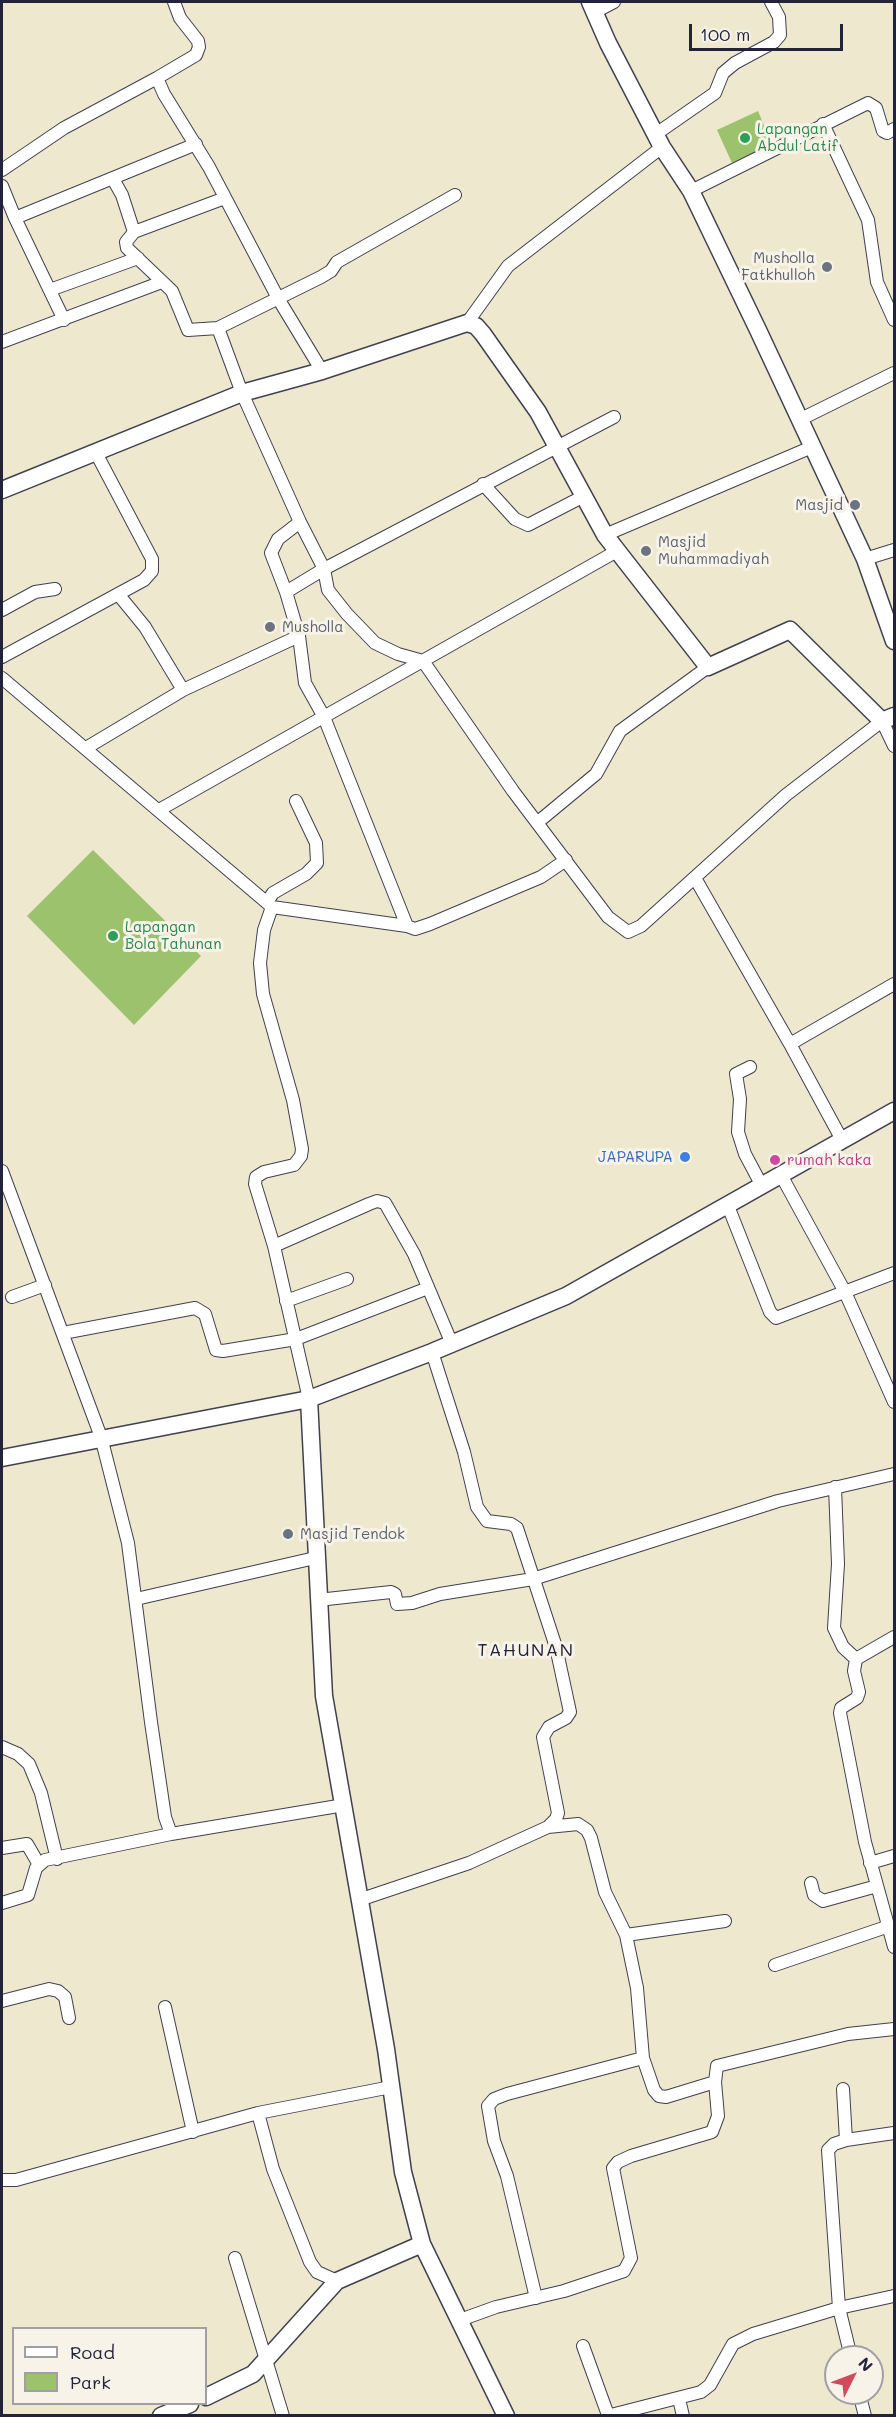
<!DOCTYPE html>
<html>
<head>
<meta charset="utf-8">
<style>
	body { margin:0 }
	#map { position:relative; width:896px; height:2417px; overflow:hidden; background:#ede8ce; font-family:Mali,sans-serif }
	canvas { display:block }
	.frame { position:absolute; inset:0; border:3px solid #22223b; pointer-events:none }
	.legend { position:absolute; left:12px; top:2327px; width:195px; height:78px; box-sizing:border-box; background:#f7f3e8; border:2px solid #a29fa3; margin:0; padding:8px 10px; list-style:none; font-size:18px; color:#22223b }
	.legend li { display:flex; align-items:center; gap:12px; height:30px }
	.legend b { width:30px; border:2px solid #a29fa3 }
	.north { position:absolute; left:824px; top:2345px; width:60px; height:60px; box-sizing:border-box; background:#f7f3e8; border:2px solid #a29fa3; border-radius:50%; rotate:48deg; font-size:16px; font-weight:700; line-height:24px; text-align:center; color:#22223b }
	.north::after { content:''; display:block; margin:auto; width:21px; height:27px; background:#d1495b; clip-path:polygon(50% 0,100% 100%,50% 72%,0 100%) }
	.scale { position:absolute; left:689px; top:24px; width:154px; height:27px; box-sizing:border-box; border:3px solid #22223b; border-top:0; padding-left:8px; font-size:18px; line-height:21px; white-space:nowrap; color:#22223b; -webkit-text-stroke:4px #f7f3e8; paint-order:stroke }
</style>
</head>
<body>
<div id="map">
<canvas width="896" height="2417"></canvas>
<div class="frame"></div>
<ul class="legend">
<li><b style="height:8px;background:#fff"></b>Road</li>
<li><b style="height:16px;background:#9dc26d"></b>Park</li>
</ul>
<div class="north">N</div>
<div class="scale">100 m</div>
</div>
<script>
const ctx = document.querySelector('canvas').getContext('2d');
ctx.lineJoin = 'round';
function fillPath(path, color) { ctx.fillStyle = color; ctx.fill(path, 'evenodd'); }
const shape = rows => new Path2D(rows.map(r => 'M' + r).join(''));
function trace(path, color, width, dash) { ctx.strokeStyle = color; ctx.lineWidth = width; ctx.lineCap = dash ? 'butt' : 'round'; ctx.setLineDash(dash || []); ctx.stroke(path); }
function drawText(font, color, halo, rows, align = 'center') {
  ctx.font = font + ' Mali,sans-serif'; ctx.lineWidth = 6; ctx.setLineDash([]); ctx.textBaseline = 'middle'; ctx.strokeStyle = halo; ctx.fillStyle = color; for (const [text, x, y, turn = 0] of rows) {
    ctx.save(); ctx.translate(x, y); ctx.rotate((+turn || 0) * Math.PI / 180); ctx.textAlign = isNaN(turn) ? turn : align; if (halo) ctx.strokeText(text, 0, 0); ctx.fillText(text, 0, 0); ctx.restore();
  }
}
fillPath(shape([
	[758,111,772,145,732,163,717,130],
	[93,850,201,956,134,1025,27,916]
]), '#9dc26d');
const street = shape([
	[595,12,614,2],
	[157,78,196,55,199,47,198,41,180,18,174,2],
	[823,124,868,220,877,282,894,320],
	[656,134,715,93,723,73,735,63,774,42,780,35,779,17,771,2],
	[2,170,64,128,157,78,164,94,209,167,279,300,322,371],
	[113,179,122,195,134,232],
	[2,186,15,218],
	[691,191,868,103,876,108,883,131,887,133,894,129],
	[455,195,337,262,331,271,321,277,218,328,242,393,300,522,324,569,328,590,347,614,375,643,398,654,423,661,513,791,608,917,628,932,641,926,786,795,882,721,894,746],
	[50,290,138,258],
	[64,320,15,218,196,144],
	[467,323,508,266,662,147],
	[218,328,188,330,172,291,127,248,126,242,134,232,225,198],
	[2,342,162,282],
	[799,420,894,373],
	[483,484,515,519,528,525,584,496],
	[605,535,812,447],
	[865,559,894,550],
	[286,592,271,553,278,539,300,522],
	[118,594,145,627,183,690],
	[2,610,35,592,55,589],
	[2,657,144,580,152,571,152,559,95,451],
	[2,678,272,907,264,930,260,963,263,994,293,1100,302,1149,301,1156,294,1165,264,1172,256,1177,255,1184,274,1246,309,1399],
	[86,748,183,690,299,636],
	[159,810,617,551],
	[538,822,596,774,620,731,708,667],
	[566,860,541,877,430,924,415,929,407,926,324,717,305,683,299,636,286,592,324,569,614,417],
	[695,878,790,1044],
	[267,902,273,893,306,874,317,863,316,843,296,801],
	[272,907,407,926],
	[750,1067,736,1074,740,1099,738,1132,745,1154,762,1186],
	[842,1140,790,1044,894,984],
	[2,1171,101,1437,128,1543,151,1722,165,1817,171,1834,344,1805],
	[781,1175,845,1292,894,1402],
	[728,1206,770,1312,776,1318,894,1273],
	[274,1246,369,1204,377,1201,385,1203,414,1254,452,1344],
	[12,1297,45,1285],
	[286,1301,347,1279],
	[63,1333,195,1308,205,1314,216,1350,223,1351,296,1339,428,1288],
	[835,1487,838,1564,834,1628,843,1647,856,1659],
	[136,1599,315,1558],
	[318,1600,391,1592,395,1594,397,1604,412,1603,440,1594,533,1579,778,1501,894,1474],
	[894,1637,856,1659,854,1671,859,1692,857,1698,841,1708,840,1713,865,1842,894,1947],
	[2,1747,18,1754,29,1764,41,1793,57,1859],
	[548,1827,578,1824,587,1830,591,1838,605,1892,626,1935,637,1988,643,2058,654,2090,659,2096,666,2097,715,2082],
	[2,1848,27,1844,38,1863],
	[870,1863,894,1856],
	[811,1883,814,1895,823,1901,877,1886],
	[359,1900,469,1863,548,1827,556,1819,558,1813,543,1737,549,1727,566,1718,570,1712,556,1647,517,1528,511,1524,487,1521,477,1507,464,1452,432,1352],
	[2,1903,28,1895,36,1868,45,1860,171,1834],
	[626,1935,725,1921],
	[775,1965,889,1926],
	[2,2001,49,1989,58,1991,65,1997,69,2018],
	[165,2007,193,2132],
	[843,2089,846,2140],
	[258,2113,273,2169,310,2262,317,2272,337,2281],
	[2,2180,16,2180,258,2113,391,2087],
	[235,2258,283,2416],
	[536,2298,507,2176,494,2141,488,2106,494,2099,507,2094,643,2058],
	[460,2320,496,2307,564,2291,624,2271,631,2258,613,2168,618,2162,631,2156,712,2132,718,2116,715,2082,717,2066,848,2034,894,2029],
	[583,2346,608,2415],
	[851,2357,839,2308,828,2150,834,2144,846,2140,894,2133],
	[859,2393,865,2416],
	[679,2399,683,2416],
	[607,2416,701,2392,710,2385,733,2344,753,2334,839,2308,894,2296]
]);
const secondary = shape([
	[590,2,608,43,662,147,691,191,758,330,865,559,894,641],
	[2,490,242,393,322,371,467,323,476,326,483,334,538,412,605,535,708,667,790,630,882,721,894,716],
	[2,1458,309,1399],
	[206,2397,253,2374,337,2281,422,2244],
	[161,2416,190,2404],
	[506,2416,422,2244,403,2172,386,2049,324,1696,309,1399,432,1352,566,1296,894,1111]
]);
trace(street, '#404051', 14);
trace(secondary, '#404051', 19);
trace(street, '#fff', 12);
trace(secondary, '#fff', 16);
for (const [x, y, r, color] of [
	[745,138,6,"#2e9e5b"],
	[827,267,6,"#6b7280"],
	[855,505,6,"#6b7280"],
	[646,551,6,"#6b7280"],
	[270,627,6,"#6b7280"],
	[113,936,6,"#2e9e5b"],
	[685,1157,6,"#3f7fe0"],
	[775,1160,6,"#d1479c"],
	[288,1534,6,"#6b7280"]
]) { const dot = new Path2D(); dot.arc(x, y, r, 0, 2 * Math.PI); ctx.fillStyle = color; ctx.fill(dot); trace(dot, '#f7f3e8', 2); }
drawText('15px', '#27864d', '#f7f3e8', [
	["Lapangan",757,129],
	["Abdul Latif",757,146],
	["Lapangan",125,927],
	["Bola Tahunan",125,944]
], 'left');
drawText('15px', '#5b616d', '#f7f3e8', [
	["Musholla",815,258,"right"],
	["Fatkhulloh",815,275,"right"],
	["Masjid",843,505,"right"],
	["Masjid",658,542],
	["Muhammadiyah",658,559],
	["Musholla",282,627],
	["Masjid Tendok",300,1534]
], 'left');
drawText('15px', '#366cbe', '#f7f3e8', [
	["JAPARUPA",673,1157]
], 'right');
drawText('15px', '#b23c85', '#f7f3e8', [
	["rumah kaka",787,1160]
], 'left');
ctx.letterSpacing = '1.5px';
drawText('18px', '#22223b', '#f7f3e8', [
	["TAHUNAN",526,1650]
]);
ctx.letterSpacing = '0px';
</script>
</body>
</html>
